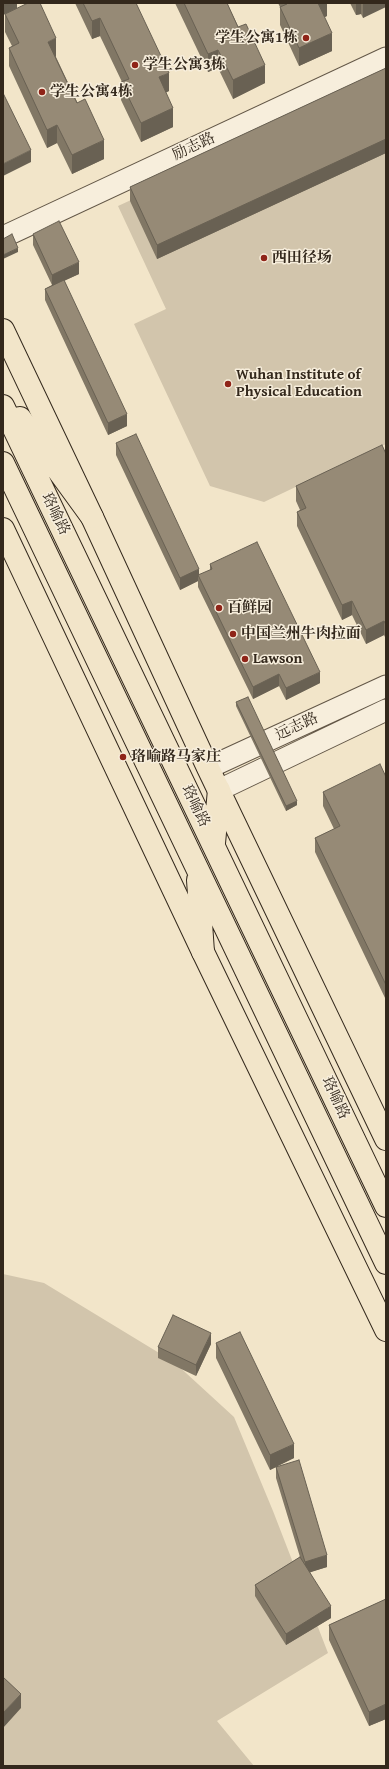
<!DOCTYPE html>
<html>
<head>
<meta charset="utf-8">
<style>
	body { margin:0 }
	#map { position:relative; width:389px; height:1769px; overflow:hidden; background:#f2e5c9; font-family:"Gentium Book Plus",serif }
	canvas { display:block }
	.frame { position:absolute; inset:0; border:4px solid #33281c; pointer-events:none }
</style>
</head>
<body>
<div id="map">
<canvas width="389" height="1769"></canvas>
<div class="frame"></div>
</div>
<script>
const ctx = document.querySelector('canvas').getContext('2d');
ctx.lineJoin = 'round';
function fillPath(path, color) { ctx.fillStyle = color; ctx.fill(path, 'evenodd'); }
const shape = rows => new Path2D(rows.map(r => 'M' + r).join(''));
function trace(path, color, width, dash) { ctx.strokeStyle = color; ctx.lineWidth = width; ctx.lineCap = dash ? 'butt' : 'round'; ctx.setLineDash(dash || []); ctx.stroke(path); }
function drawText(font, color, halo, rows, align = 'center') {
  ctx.font = font + ' "Gentium Book Plus","Noto Serif SC",serif'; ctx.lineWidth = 3; ctx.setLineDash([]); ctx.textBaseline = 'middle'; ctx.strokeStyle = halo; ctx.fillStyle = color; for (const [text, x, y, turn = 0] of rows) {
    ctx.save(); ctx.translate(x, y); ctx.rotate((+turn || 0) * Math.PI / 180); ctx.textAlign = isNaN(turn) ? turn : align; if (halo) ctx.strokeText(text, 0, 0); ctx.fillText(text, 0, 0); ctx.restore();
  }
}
fillPath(shape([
	[386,83,386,444,264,502,210,486,134,324,166,309,118,206],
	[3,1274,44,1283,174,1362,234,1417,273,1511,328,1653,217,1721,254,1766,3,1766]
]), '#d2c5ac');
const minor = shape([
	[3,237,386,58],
	[208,768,386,686],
	[219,790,386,710]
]);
const major = shape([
	[3,330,92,517,208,768,386,1139],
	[3,529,203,952,386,1330]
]);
const highway = shape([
	[3,406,386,1206],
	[20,418,92,517],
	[3,463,386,1263],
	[214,843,219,790],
	[198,880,203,952]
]);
trace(minor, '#635747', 23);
trace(major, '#33281c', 24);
trace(highway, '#33281c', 24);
trace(minor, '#f7eedc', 21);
trace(major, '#f2e5c9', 22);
trace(highway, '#f2e5c9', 22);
fillPath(shape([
	[17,3,17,8,56,56,56,57,104,159,72,174,57,143,47,148,9,66,9,48,12,46,5,32,5,14],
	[75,3,136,3,169,91,166,92,173,127,141,142,121,100,122,82,100,36,92,39],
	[175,3,227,3,265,83,233,99,218,68,208,72],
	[278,3,327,3,327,16,324,17,332,51,299,66,280,25,280,7],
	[350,3,386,3,363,18,361,14,356,15],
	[386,68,386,153,157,259,130,201,130,187],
	[33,234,79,274,64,281,127,426,108,435,45,300,45,289,52,285,33,245],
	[116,443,199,575,210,570,210,564,320,683,286,700,279,686,253,699,198,587,198,581,180,590,116,455],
	[386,454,386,639,384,635,366,644,352,615,342,620,297,526,297,512,300,510,296,501,296,486],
	[236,702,297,805,286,811,236,706],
	[386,777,386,1000,315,852,315,838,334,829,323,806,323,792],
	[216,1343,294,1458,277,1466,327,1567,310,1572,331,1618,286,1645,255,1596,255,1585,300,1557,276,1478,276,1467,270,1470,216,1358],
	[211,1344,196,1376,158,1358,158,1347],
	[386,1599,386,1719,369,1726,329,1640,329,1625]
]), '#817765');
fillPath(shape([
	[3,3,17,3,17,8,3,15],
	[317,3,327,3,327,16,317,21],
	[356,3,361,3,361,14,356,15],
	[365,3,386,3,386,7,363,18,363,4],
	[100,18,100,36,92,39,92,21],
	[332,33,332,51,299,66,299,48],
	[56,38,56,56,48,60,48,42],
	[218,50,218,68,208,72,208,54],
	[265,65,265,83,233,99,233,80],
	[169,73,169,91,159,96,159,77],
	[173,108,173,127,141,142,141,123],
	[57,125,57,143,47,148,47,130],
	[386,139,386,153,157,259,157,245],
	[104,140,104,159,72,174,72,155],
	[31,150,31,162,3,176,3,164],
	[18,248,18,252,3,259,3,255],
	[79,262,79,274,52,286,52,275],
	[127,414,127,426,108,435,108,423],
	[199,569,199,577,198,575,198,581,180,590,180,578],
	[352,601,352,615,342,620,342,605],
	[384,621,384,635,366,644,366,630],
	[320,672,320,683,286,700,286,688],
	[279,674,279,686,253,699,253,687],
	[297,801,297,805,286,811,286,806],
	[211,1333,211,1344,196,1376,196,1365],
	[294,1444,294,1458,270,1470,270,1455],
	[327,1555,327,1567,305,1574,305,1562],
	[331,1606,331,1618,286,1645,286,1634],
	[21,1694,21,1708,3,1728,3,1713],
	[386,1704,386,1719,369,1726,369,1712]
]), '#696153');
const building = shape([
	[28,3,40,3,56,38,48,42,77,103,85,99,104,140,72,155,57,125,47,130,9,48,19,43,5,14,28,3],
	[83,3,136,3,169,73,159,77,173,108,141,123,121,82,129,79,100,18,92,21,83,3],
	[184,3,227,3,238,27,246,24,265,65,233,80,218,50,208,54,184,3],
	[287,3,318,3,332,33,299,48,280,7,287,4,287,3],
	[386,68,386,139,157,245,130,187,386,68],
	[3,93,31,150,3,164,3,93],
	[59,221,79,262,52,275,33,234,59,221],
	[12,234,18,248,3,255,3,239,12,234],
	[64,280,127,414,108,423,45,289,64,280],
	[136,434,199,569,180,578,116,443,136,434],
	[382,445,386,454,386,625,384,621,366,630,352,601,342,605,297,512,306,508,296,486,382,445],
	[257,542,320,672,286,688,279,674,253,687,198,575,212,569,210,564,257,542],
	[248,697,297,801,286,806,236,702,248,697],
	[380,764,386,777,386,985,315,838,340,826,323,792,380,764],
	[173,1315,211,1333,196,1365,158,1347,173,1315],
	[240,1332,294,1444,270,1455,216,1343,240,1332],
	[299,1460,327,1555,305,1562,276,1467,299,1460],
	[300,1557,331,1606,286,1634,255,1585,300,1557],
	[386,1599,386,1704,369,1712,329,1625,386,1599],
	[3,1677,21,1694,3,1713,3,1677]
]);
fillPath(building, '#968a76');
trace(building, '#696153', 1);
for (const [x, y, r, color] of [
	[306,38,4,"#8f2418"],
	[135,65,4,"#8f2418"],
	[42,92,4,"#8f2418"],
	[264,258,4,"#8f2418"],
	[228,384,4,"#8f2418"],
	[219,608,4,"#8f2418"],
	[233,634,4,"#8f2418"],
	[245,659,4,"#8f2418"],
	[123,757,4,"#8f2418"]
]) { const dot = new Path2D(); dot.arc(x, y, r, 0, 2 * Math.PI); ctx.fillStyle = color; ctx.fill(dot); trace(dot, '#f7eedc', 1.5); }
drawText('bold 15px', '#33281c', '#f7eedc', [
	["学生公寓1栋",298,38,"right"],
	["学生公寓3栋",143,65],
	["学生公寓4栋",50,92],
	["西田径场",272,258],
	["Wuhan Institute of",236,375],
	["Physical Education",236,392],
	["百鲜园",227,608],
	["中国兰州牛肉拉面",241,634],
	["Lawson",253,659],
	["珞喻路马家庄",131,757]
], 'left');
drawText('15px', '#33281c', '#f7eedc', [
	["励志路",194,147,-25],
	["珞喻路",55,514,64],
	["远志路",297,727,-25],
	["珞喻路",195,806,64],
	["珞喻路",335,1098,65]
]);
</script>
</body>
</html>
